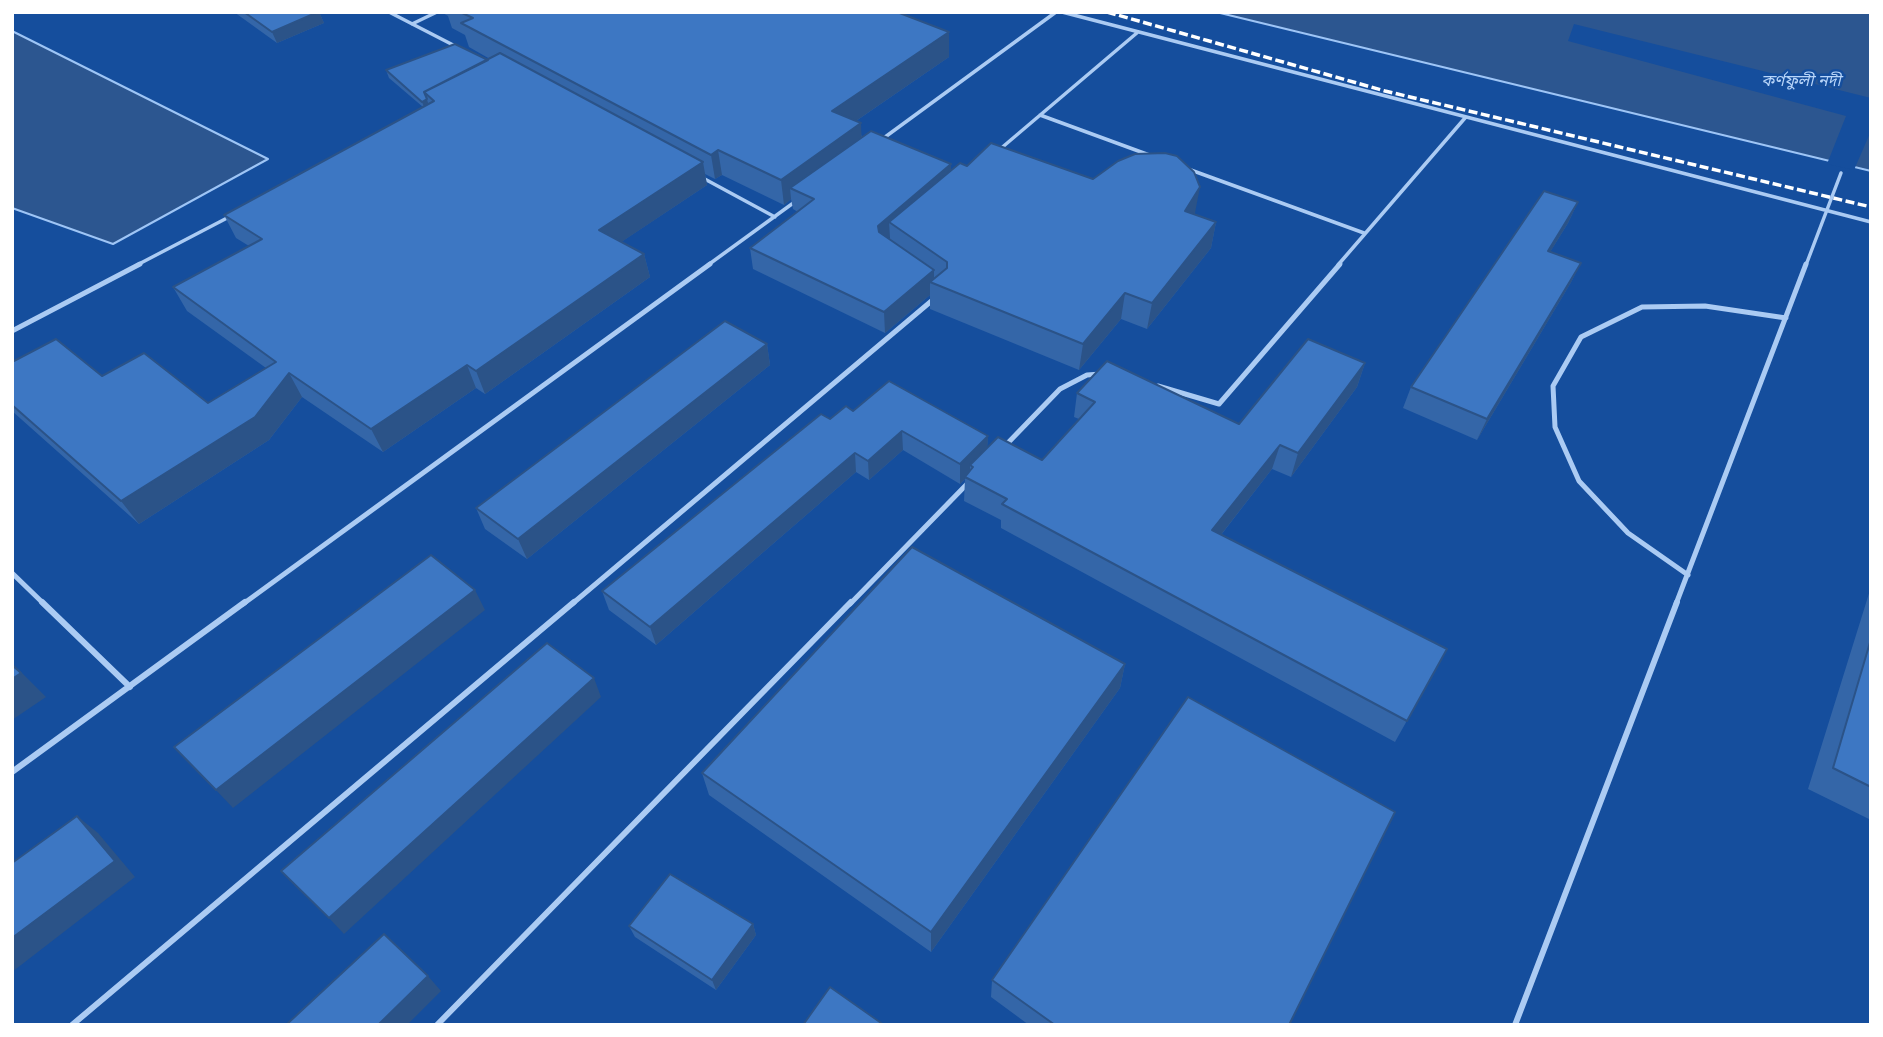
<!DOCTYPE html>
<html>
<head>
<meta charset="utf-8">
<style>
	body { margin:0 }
	#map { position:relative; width:1883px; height:1037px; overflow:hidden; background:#154e9d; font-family:Helvetica,sans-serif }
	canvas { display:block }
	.frame { position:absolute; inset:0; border:14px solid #fff; pointer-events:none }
</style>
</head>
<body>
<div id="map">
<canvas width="1883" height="1037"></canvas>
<div class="frame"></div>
</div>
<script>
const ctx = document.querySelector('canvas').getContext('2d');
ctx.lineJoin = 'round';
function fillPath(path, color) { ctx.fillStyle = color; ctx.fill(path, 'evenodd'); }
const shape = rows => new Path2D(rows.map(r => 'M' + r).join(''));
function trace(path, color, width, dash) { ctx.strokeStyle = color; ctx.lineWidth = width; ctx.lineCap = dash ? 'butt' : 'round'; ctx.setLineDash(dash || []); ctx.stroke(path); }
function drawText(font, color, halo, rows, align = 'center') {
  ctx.font = font + ' Helvetica,"Noto Sans Bengali",sans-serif'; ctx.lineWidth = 5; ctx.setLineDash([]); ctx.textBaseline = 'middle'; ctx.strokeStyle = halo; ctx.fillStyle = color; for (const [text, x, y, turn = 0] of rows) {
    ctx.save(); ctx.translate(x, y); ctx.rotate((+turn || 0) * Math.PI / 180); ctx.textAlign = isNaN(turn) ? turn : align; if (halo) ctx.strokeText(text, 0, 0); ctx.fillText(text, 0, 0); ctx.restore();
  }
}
const water = shape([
	[1216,12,1871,12,1871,171,1216,12],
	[12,31,268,159,113,244,12,208,12,31]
]);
fillPath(water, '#2c5690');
trace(water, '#9ec5f6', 2);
fillPath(shape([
	[1574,24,1871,98,1871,131,1854,170,1827,164,1846,116,1568,41]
]), '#154e9d');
trace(shape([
	[389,12,457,47],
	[1062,12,1871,222],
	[412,24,437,12],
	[1040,115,1152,156],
	[881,140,1056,12],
	[999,150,1138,32],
	[1188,169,1364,233],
	[701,177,775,217],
	[137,265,229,217],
	[708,265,796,201],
	[1338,265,1465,118],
	[1806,265,1841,173]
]), '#abcbf3', 3.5);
trace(shape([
	[12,331,140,264],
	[1158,386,1219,404,1340,264],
	[1003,448,1060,389,1087,375,1101,374],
	[12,573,44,604],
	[1688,575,1628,533,1579,481,1555,427,1553,386,1581,337,1642,307,1705,306,1786,318],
	[243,604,710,264],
	[572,604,935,298],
	[850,604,969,482],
	[1676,604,1806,264]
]), '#abcbf3', 5);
trace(shape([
	[42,602,130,687],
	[12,772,245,602],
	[72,1025,574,602],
	[437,1025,851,602],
	[1515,1025,1677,602]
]), '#abcbf3', 6);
trace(shape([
	[1107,12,1385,91,1871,207]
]), '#fff', 3.5, [9, 3.5]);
fillPath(shape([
	[234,12,319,12,324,23,277,43],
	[441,12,897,12,949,57,856,121,862,137,951,164,951,171,967,166,1093,179,1195,213,1194,214,1216,222,1211,248,1147,329,1121,319,1079,370,930,309,930,295,885,333,753,269,750,248,798,212,793,209,791,199,784,205,722,175,715,179,705,174,707,185,621,242,644,254,650,277,485,394,476,388,383,452,302,397,269,440,139,524,12,411,12,362,102,376,208,403,266,368,187,311,173,287,249,246,236,238,224,215,423,107,389,78,386,70,488,60,490,59,469,47,465,35,452,28,448,16],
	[1578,202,1568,223,1550,252,1581,263,1570,284,1477,440,1403,408,1411,387],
	[767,344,770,365,527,559,485,529,476,508],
	[1365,363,1357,387,1291,477,1272,469,1221,535,1447,649,1395,742,1001,528,1001,520,964,501,965,479,960,484,903,450,869,480,856,472,656,645,609,610,602,591,830,419,853,411,988,436,987,448,1042,460,1079,419,1074,417,1077,393,1239,424],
	[1871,587,1871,820,1808,789],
	[1125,664,1120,688,931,952,709,795,702,773],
	[753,924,756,935,716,990,635,937,629,926],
	[992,980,1289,1025,1029,1025,991,997]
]), '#3466a8');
fillPath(shape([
	[318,12,319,12,324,23,277,43,272,32],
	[949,32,949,57,834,136,832,111],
	[427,99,429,107,425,109,422,102],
	[861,123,862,148,790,188,791,199,784,205,781,180],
	[718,150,722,175,715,179,711,155],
	[703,162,707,185,605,253,599,230],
	[951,164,951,185,889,222,890,238,879,247,878,226],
	[1200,187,1195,213,1180,237,1185,211],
	[1578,202,1568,223,1538,272,1548,251],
	[1216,222,1211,248,1147,329,1152,303],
	[644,254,650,277,485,394,476,371],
	[1581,263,1570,284,1477,440,1487,419],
	[934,270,934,284,930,282,930,295,885,333,884,312],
	[1125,293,1121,319,1079,370,1083,344],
	[767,344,770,365,527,559,518,539],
	[1365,363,1357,387,1291,477,1298,453],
	[467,365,476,388,383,452,371,429],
	[289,373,302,397,269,440,139,524,121,501],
	[902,431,903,450,869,480,868,461],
	[988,436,987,456,973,467,970,465,970,474,960,484,960,464],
	[1280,445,1272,469,1206,554,1212,530],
	[855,453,856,472,656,645,650,627],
	[475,590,485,610,233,808,216,790],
	[12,663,46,697,12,720],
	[1125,664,1120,688,931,952,931,932],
	[594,678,601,697,344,934,329,918],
	[77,816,98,833,135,877,12,972,12,938],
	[753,924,756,935,716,990,712,980],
	[428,976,441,991,407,1025,378,1025]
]), '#2b5388');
const building = shape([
	[244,12,318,12,272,32,244,12],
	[460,12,897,12,949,32,832,111,861,123,781,180,718,150,711,155,461,23,473,18,460,12],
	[455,44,488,60,424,92,427,99,422,102,386,70,455,44],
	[500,53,703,162,599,230,644,254,476,371,467,365,371,429,289,373,255,417,121,501,12,405,12,362,56,339,102,376,144,353,208,403,276,362,173,287,262,239,224,215,434,101,424,92,500,53],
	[871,131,951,164,878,226,879,232,934,270,884,312,750,248,814,199,790,188,871,131],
	[991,143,1093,179,1118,161,1135,154,1165,153,1177,156,1194,172,1200,187,1185,211,1216,222,1152,303,1125,293,1083,344,930,282,947,268,947,262,889,222,960,163,967,166,991,143],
	[1544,191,1578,202,1548,251,1581,263,1487,419,1411,387,1544,191],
	[725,321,767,344,518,539,476,508,725,321],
	[1308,339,1365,363,1298,453,1280,445,1212,530,1447,649,1407,721,1002,504,1007,499,965,477,973,467,970,465,998,437,1042,460,1095,402,1077,393,1107,361,1239,424,1308,339],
	[889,381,988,436,960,464,902,431,868,461,855,453,650,627,602,591,821,414,830,419,846,406,853,411,889,381],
	[912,547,1125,664,931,932,702,773,912,547],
	[431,555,475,590,216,790,174,747,431,555],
	[1871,639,1871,787,1833,768,1871,639],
	[547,643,594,678,329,918,281,871,547,643],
	[12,665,21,673,12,679,12,665],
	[1188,697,1395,812,1289,1025,1055,1025,992,980,1188,697],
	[77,816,115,861,12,938,12,863,77,816],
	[670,874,753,924,712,980,629,926,670,874],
	[384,934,428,976,378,1025,286,1025,384,934],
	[830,987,884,1025,803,1025,830,987]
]);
fillPath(building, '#3d77c3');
trace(building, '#2b5388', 2);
drawText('italic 16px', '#b8d5f9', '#154e9d', [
	["কর্ণফুলী নদী",1801,82]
]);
</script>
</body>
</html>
